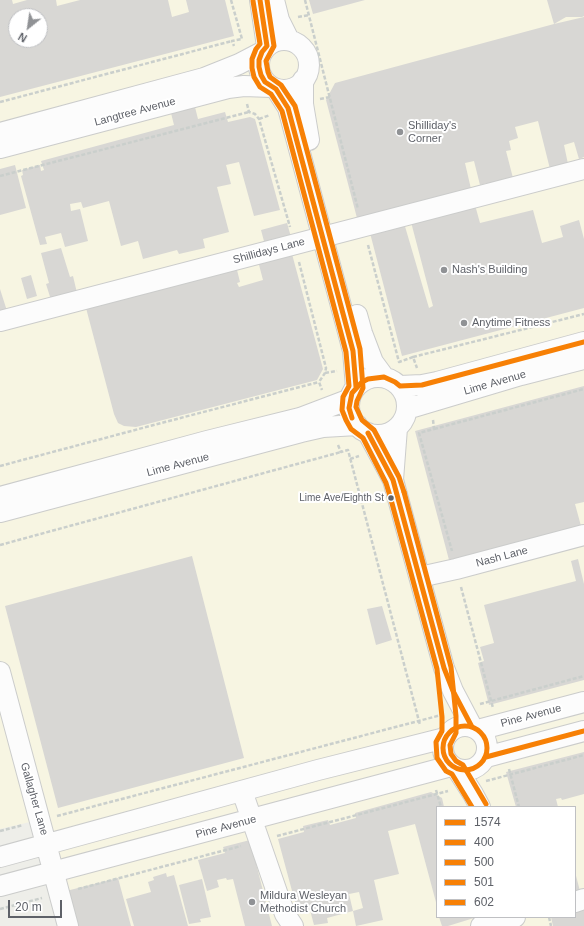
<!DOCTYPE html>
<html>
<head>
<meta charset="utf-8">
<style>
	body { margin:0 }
	#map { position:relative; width:584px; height:926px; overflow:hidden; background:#eeeee9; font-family:Helvetica,sans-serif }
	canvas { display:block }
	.legend { position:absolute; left:436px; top:806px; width:140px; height:112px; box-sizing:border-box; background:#fff; border:1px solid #bfc0c3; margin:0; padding:5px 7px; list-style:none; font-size:12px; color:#5e6168 }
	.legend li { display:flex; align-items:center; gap:8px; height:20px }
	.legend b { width:20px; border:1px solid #bfc0c3 }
	.north { position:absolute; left:8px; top:8px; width:40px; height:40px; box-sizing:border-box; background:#fff; border:1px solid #bfc0c3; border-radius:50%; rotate:210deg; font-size:11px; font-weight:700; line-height:16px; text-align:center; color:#5e6168 }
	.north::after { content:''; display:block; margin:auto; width:14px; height:18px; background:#909295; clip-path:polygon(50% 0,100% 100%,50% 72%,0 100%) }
	.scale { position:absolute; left:8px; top:900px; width:54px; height:18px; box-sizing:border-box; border:2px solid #5e6168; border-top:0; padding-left:5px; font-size:12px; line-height:14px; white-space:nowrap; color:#5e6168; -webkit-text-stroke:3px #fff; paint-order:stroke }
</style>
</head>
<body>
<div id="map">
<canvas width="584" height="926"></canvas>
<ul class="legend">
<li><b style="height:5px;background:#f78005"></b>1574</li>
<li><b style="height:5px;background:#f78005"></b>400</li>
<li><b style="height:5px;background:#f78005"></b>500</li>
<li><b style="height:5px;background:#f78005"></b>501</li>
<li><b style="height:5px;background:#f78005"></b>602</li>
</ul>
<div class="north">N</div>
<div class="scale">20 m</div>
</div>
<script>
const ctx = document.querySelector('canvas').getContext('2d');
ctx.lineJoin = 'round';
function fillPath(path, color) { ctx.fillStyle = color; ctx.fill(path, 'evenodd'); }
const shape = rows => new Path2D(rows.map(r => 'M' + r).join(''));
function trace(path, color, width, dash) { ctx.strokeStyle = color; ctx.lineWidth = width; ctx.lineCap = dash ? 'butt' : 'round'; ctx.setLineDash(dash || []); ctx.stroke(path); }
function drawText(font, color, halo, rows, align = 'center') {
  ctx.font = font + ' Helvetica,sans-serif'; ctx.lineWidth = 4; ctx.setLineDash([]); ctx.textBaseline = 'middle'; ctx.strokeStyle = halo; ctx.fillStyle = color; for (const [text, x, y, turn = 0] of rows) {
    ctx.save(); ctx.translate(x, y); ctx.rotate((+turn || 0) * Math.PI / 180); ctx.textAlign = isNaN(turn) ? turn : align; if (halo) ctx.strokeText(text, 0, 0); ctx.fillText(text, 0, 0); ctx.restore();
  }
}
fillPath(shape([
	[0,0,584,0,584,926,58,926,30,822,0,829],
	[16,16,40,16,40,40,16,40],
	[437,807,575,807,575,917,437,917]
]), '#f7f5e2');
fillPath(shape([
	[0,0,12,0,13,4,27,0,56,0,57,6,80,0,168,0,172,17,189,12,186,0,225,0,234,36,0,97],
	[16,16,40,16,40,40,16,40],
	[309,0,365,0,313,14],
	[547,0,584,0,584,16,582,17,566,17,554,24,584,17,584,157,579,159,574,142,564,145,568,164,550,169,538,121,515,127,518,138,509,141,511,150,506,151,513,178,488,185,487,183,480,185,474,161,465,163,471,189,357,218,326,100,335,83,554,24],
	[195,107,198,119,225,112,228,122,250,117,255,119,280,210,254,216,239,162,226,165,231,184,217,187,229,232,203,239,205,248,179,254,177,250,143,259,138,241,121,246,109,201,83,208,81,202,70,204,71,211,80,209,88,241,65,247,61,233,45,237,47,244,40,245,21,176,23,175,22,170,40,165,41,171,44,170,41,161,174,125,171,113,172,109],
	[15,165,26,208,0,215,0,169],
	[475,205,480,223,533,210,542,243,563,237,560,226,579,220,584,239,584,308,402,356,370,233,404,223,429,308,433,306,411,222],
	[287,223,291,237,265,245,261,230],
	[61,248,70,277,73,276,77,293,51,300,46,284,49,283,41,253],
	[292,254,323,369,317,380,136,427,124,426,118,423,114,414,86,308,236,266,240,282,237,283,239,287,263,280,258,261],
	[31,275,37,296,27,299,21,278],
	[0,289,7,311,0,313],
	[584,386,584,502,575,504,581,526,449,560,415,431],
	[192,556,244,758,58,808,5,606],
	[578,559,584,584,584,680,489,705,478,663,484,661,480,647,494,643,484,605,576,581,571,561],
	[382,606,392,640,376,645,367,609],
	[584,752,584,794,562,800,561,798,556,799,558,807,516,807,506,772],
	[431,792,442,798,444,807,437,807,437,906,415,824,388,831,399,874,374,880,383,920,356,926,353,911,363,908,359,892,349,894,353,911,327,918,328,923,314,925,310,910,298,913,278,839,304,832,303,826,328,820,330,825,356,818,355,813],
	[250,840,272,926,245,926,233,879,227,880,226,878,217,880,219,887,207,891,198,860,225,853,223,847],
	[575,872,580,891,575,892],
	[166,873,167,877,174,875,188,926,134,926,126,899,151,892,148,882,154,880,153,877],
	[118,878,131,926,76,926,66,891],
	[202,879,211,917,200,919,201,922,189,924,179,885],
	[584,907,584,926,553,926,551,917,575,917,575,910],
	[439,917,473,917,474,918,448,926,442,926]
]), '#d8d7d4');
const minor = shape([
	[260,0,267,46],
	[274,0,279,20,289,40],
	'259 65a25 25 0 1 1 50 0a25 25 0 1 1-50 0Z',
	[303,80,303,104,309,140],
	[276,89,288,108,348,332,353,351,356,387],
	[0,133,204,78,239,64,262,52],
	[0,148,228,88,244,86,271,87],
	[357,315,362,333,373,362,384,377],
	[0,321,584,169],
	'349 406a29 29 0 1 1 58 0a29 29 0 1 1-58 0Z',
	[400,386,422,385,437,382,584,342],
	[407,409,521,375,584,359],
	[368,433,393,480,444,668,453,691,472,727],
	[393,480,397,428],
	[0,497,207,441,300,418,350,399],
	[0,512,301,432,323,427,357,425],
	[420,577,456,569,584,535],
	[0,672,68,926],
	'443 748a22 22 0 1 1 44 0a22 22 0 1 1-44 0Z',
	[478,730,584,702],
	[486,757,584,731],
	[457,769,473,794,480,807],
	[242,791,279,898,285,914,293,926],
	[0,857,318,770,445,738],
	[0,886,451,766],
	[575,902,584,899],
	[481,926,515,917]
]);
trace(minor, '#cbcccb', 22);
trace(shape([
	[231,0,242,39,232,41,234,46],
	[305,0,358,209],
	[298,17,309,15],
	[320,99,330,97],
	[0,102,232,41],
	[247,104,249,112,255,114,259,119,290,227],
	[259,119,270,115],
	[0,176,249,112],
	[368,245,399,362,413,357,417,368],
	[299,262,326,368,325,373,319,382,322,390],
	[413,357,584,314],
	[325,373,337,371],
	[433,420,434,429,419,433,452,551],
	[434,429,584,389],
	[338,445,341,452,348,450,420,725],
	[350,459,359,456],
	[0,466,165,422,319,382],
	[0,545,341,452],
	[461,587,493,708],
	[480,704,584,676],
	[509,769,519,807],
	[486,781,584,755],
	[436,790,441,807],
	[57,816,445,714],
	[0,831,23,825],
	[277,836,448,791],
	[78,889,241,846],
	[0,909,42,898],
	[549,917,551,926]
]), '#cacfcc', 2.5, [4, 2]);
trace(minor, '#fcfcfc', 20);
trace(shape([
	[260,0,267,46,262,52,259,60,259,67,261,75,265,82,276,89,288,108,353,351,356,387],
	[352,418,349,408,352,393,362,382,368,379,384,377,395,382,400,386,422,385,584,342],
	[368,433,393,480,444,668,453,691,472,727],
	'443 748a22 22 0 1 1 44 0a22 22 0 1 1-44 0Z',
	[486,757,584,731]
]), '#f78005', 5);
trace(shape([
	[253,1,260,44,256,49,252,59,252,68,254,77,260,87,271,94,282,111,346,352,349,386,343,397,342,410,346,420,351,429,363,438,386,483,390,496]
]), '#f78005', 5);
trace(shape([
	[267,0,274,46,266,61,268,72,270,77,281,85,295,106,360,349,363,388,357,401,356,407,362,420,374,430,399,477,404,492]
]), '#f78005', 5);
trace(shape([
	[390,496,437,669,442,717,442,731,436,742,437,758,446,771,452,774,472,807]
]), '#f78005', 5);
trace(shape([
	[404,492,451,667,456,716,456,733,450,745,451,754,456,761,463,765,486,804]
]), '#f78005', 5);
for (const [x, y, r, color] of [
	[400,132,4,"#909295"],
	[444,270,4,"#909295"],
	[464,323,4,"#909295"],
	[391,498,3.5,"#5e6168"],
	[252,902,4,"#909295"]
]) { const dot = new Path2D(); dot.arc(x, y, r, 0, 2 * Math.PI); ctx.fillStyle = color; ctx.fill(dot); trace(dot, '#fff', 1.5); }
drawText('10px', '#5e6168', '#fff', [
	["Lime Ave/Eighth St",384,498]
], 'right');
drawText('11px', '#5e6168', '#fff', [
	["Langtree Avenue",135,112,-15],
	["Shillidays Lane",269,251,-15],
	["Lime Avenue",495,383,-16],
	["Lime Avenue",178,465,-15],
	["Nash Lane",502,557,-15],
	["Pine Avenue",531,716,-15],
	["Gallagher Lane",34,799,74],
	["Pine Avenue",226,827,-15]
]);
drawText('11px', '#5e6168', '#fff', [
	["Shilliday's",408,126],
	["Corner",408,139],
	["Nash's Building",452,270],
	["Anytime Fitness",472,323],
	["Mildura Wesleyan",260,896],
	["Methodist Church",260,909]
], 'left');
</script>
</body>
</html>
